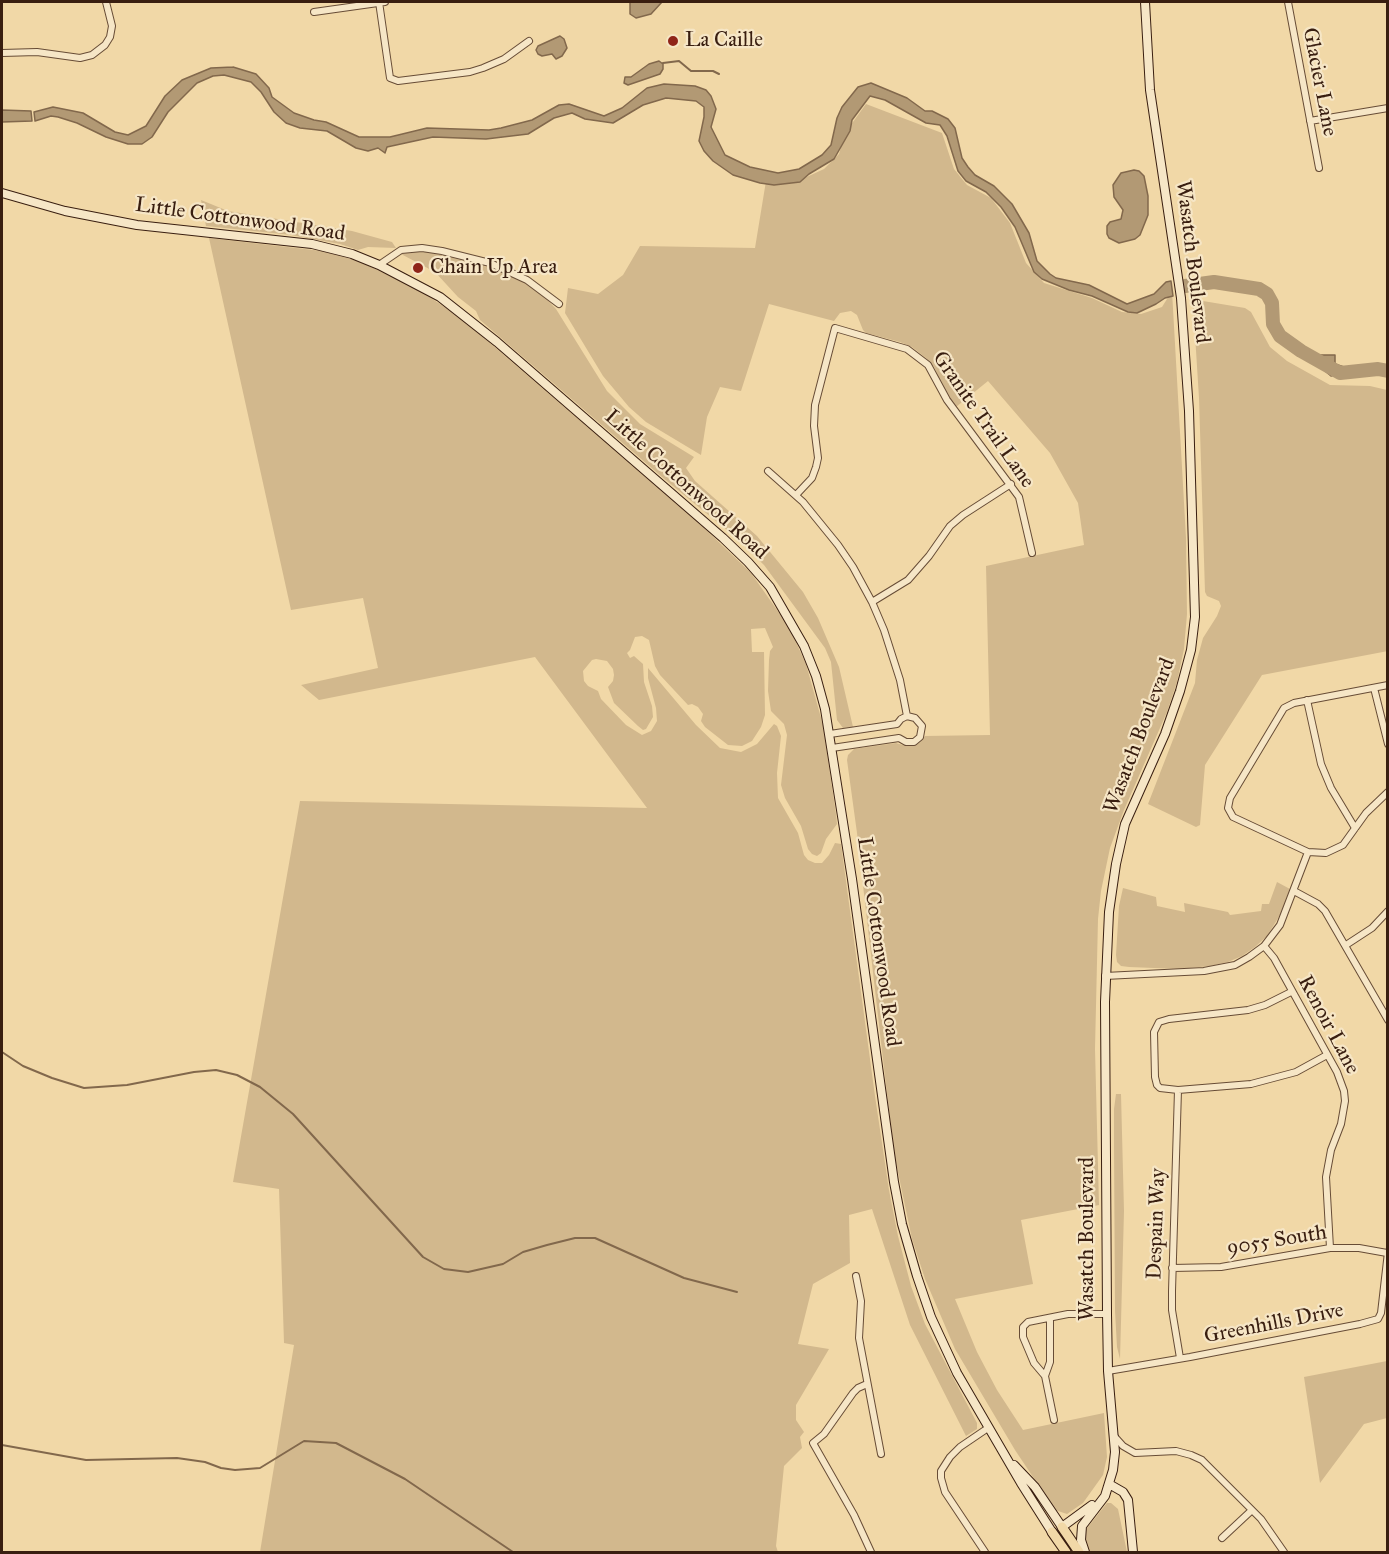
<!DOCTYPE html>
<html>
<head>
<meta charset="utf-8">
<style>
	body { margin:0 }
	#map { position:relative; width:1389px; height:1554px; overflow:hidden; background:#f1d8a7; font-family:"IM FELL Great Primer",serif }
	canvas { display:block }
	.frame { position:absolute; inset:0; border:3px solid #391e10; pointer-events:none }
</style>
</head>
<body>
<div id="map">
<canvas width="1389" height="1554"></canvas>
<div class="frame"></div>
</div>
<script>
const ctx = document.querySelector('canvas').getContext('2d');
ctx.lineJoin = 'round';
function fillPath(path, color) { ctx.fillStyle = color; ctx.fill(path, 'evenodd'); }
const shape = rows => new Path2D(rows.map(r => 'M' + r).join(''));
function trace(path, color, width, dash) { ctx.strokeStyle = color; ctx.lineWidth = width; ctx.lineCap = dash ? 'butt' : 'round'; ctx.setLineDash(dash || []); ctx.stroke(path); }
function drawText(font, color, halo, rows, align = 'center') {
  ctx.font = font + ' "IM FELL Great Primer",serif'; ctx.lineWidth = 4.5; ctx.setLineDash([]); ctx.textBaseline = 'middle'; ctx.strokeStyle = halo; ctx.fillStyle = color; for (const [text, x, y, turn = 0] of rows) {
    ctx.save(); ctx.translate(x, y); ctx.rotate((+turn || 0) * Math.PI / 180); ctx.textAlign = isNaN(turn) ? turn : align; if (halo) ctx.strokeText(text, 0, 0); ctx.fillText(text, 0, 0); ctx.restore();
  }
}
fillPath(shape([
	[866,104,942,133,954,169,967,185,991,198,1010,223,1026,263,1044,283,1092,298,1122,312,1141,314,1162,307,1172,291,1186,538,1187,614,1184,649,1177,682,1167,712,1124,810,1110,848,1101,891,1098,919,1095,1049,1099,1205,1021,1220,1033,1284,955,1299,977,1352,997,1390,1023,1430,1104,1413,1107,1457,1103,1475,1083,1503,1067,1514,1055,1510,1015,1450,955,1349,925,1279,912,1239,895,1158,888,1103,857,833,847,760,848,755,854,749,896,743,906,746,915,745,920,742,925,736,990,735,986,566,1084,545,1078,503,1050,453,988,381,956,407,946,392,934,367,926,358,912,347,900,342,866,333,863,330,857,315,851,311,840,313,834,321,769,304,741,391,720,387,707,417,701,455,646,422,629,407,603,376,565,313,568,288,598,294,623,275,640,246,755,248,766,181,798,181,824,169,839,154,845,133],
	[201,200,228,211,352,231,392,242,396,248,368,247,358,250,340,244,291,235,206,226],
	[209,238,322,251,358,261,416,288,461,318,701,525,751,573,789,627,806,664,823,725,836,814,837,824,826,839,821,853,817,856,812,854,808,849,801,826,785,798,781,785,787,735,784,724,771,711,768,691,769,660,770,651,773,647,765,628,751,629,752,652,764,652,765,715,761,727,752,741,742,746,728,745,705,727,701,721,703,714,698,707,692,704,688,705,660,675,655,666,649,640,642,636,635,637,630,650,627,653,630,658,634,656,643,664,644,682,652,706,653,717,646,729,643,730,638,726,614,703,608,687,613,681,614,675,613,669,607,661,596,659,592,660,583,671,584,681,588,686,598,691,601,699,626,725,642,735,651,731,657,721,656,708,648,678,648,668,696,725,720,748,741,752,757,744,774,724,777,726,781,736,777,773,778,798,798,833,804,855,808,860,815,863,822,863,829,855,835,843,841,844,875,1096,889,1190,898,1236,911,1286,925,1324,977,1423,977,1429,966,1436,910,1325,872,1209,849,1215,850,1263,813,1284,798,1344,829,1349,796,1405,796,1420,804,1432,800,1437,802,1448,784,1466,776,1546,778,1552,260,1552,294,1345,284,1343,279,1189,233,1182,300,801,647,808,535,657,319,700,301,685,378,668,363,598,291,610],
	[411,252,430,252,499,270,538,290,556,309,607,391,640,424,694,457,686,468,695,481,757,536,803,592,818,618,839,667,853,727,843,728,837,720,831,662,825,648,764,565,733,535,662,477,480,320,476,311,458,297,435,272,401,254],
	[1197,300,1245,308,1251,312,1270,347,1287,361,1330,385,1370,386,1387,390,1388,651,1262,675,1205,765,1200,825,1196,827,1148,804,1195,683,1197,660,1203,638,1217,616,1221,606,1219,601,1207,596,1205,592,1199,398,1193,303],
	[1277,882,1290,889,1280,915,1267,936,1255,947,1242,956,1228,962,1210,966,1179,969,1129,967,1121,966,1117,962,1116,955,1119,906,1123,888,1156,897,1157,906,1185,912,1184,903,1228,912,1230,915,1261,911,1262,904,1269,904],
	[1116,1094,1121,1094,1124,1211,1120,1359,1117,1347,1115,1311,1114,1145,1114,1109],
	[1387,1361,1387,1418,1364,1424,1320,1483,1304,1377],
	[1107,1503,1111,1503,1118,1509,1127,1552,1090,1552,1087,1548,1084,1532]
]), '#d2b88d');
const water = shape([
	[630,2,662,2,651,14,636,18,630,14,630,2],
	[560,36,564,39,567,48,562,56,556,59,552,54,542,56,538,54,536,50,538,46,560,36],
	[659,61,663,64,663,69,660,74,628,85,624,83,625,77,631,77,649,64,659,61],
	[233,67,256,74,269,88,272,97,294,113,314,120,326,122,359,137,390,137,427,128,489,130,501,128,532,120,559,105,569,104,604,116,622,108,647,88,664,84,695,86,706,90,711,96,716,109,711,127,725,155,750,167,778,173,799,169,822,155,831,145,837,118,842,107,858,87,871,83,907,98,925,111,932,111,948,119,955,128,962,158,968,167,975,175,994,186,1012,204,1029,233,1037,261,1050,274,1056,278,1089,285,1127,304,1154,294,1166,282,1171,281,1173,296,1165,298,1156,304,1137,313,1128,312,1092,296,1069,290,1042,279,1034,272,1015,227,1001,207,986,192,966,181,958,171,947,136,940,125,926,123,885,100,870,96,852,120,850,131,834,159,809,174,800,182,774,185,760,183,733,175,713,161,704,151,699,141,704,117,704,107,696,101,666,98,643,105,613,123,585,119,572,113,554,118,528,134,486,139,433,137,387,147,385,153,378,148,368,151,356,148,327,131,300,128,286,123,274,112,261,92,251,82,224,75,213,76,197,83,168,112,152,137,142,144,128,144,106,137,77,123,58,117,51,116,35,121,34,112,53,107,83,113,115,132,128,135,146,126,165,96,182,80,211,68,233,67],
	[2,110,31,111,32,121,2,122,2,110],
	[1134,170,1139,171,1144,176,1148,196,1148,215,1140,235,1135,239,1119,243,1109,238,1107,234,1107,226,1110,222,1121,219,1123,210,1114,197,1113,185,1121,173,1134,170],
	[1301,351,1320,355,1335,355,1335,364,1347,368,1348,371,1331,376,1301,351]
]);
fillPath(water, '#b29974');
trace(water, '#82684c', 1.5);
trace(shape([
	[663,63,679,61,691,71,713,71,719,74],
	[2,1052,23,1066,52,1078,84,1088,127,1085,194,1072,216,1070,237,1075,260,1087,293,1114,423,1257,444,1269,468,1272,503,1264,523,1252,547,1245,575,1238,595,1238,684,1278,737,1292],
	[2,1445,86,1460,177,1458,205,1462,221,1468,235,1470,260,1468,304,1441,336,1443,405,1479,513,1552]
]), '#82684c', 2);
trace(shape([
	[1185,286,1214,282,1259,289,1267,294,1272,303,1273,324,1280,336,1301,351,1340,373,1378,369,1388,371]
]), '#b29974', 14);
const street = shape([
	[379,2,390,78,398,81,470,72,483,68,504,59,529,41],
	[1288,2,1319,168],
	[314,12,385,2],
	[2,53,37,52,80,58,92,55,105,45,110,37,112,26,106,2],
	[1310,121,1388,108],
	[379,265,401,250,422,248,442,251,490,263,527,280,559,304],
	[768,471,803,502,838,545,853,567,872,602,884,630,900,680,907,716],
	[796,495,812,478,816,467,818,458,814,426,815,405,835,328,907,349,928,365,947,400,1019,497,1032,553],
	[872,602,908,580,929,556,950,526,963,515,1011,484],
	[1388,685,1294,703,1284,708,1230,798,1228,808,1233,817,1308,852,1326,853,1343,845,1366,813,1388,792],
	[1374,688,1388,744],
	[1307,700,1321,764,1331,788,1355,828],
	[830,734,897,724,901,719,907,716,915,718,922,726,920,737,914,742,906,742,899,738,832,748],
	[1294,891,1318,904,1325,911,1388,1020],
	[1346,945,1372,928,1388,911],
	[1264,946,1274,958,1337,1072,1344,1091,1345,1101,1341,1124,1331,1150,1326,1177,1330,1248],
	[1105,976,1204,971,1235,965,1249,957,1264,946,1280,925,1308,852],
	[1291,992,1265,1005,1248,1010,1169,1019,1159,1022,1154,1032,1155,1077,1157,1085,1160,1088,1178,1090,1251,1084,1296,1072,1327,1055],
	[1178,1090,1172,1291,1172,1310,1180,1358],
	[1172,1268,1221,1267,1330,1248,1359,1248,1387,1253],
	[856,1276,861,1301,859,1338,881,1454],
	[1108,1371,1190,1357,1360,1324,1378,1319,1381,1313,1388,1252],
	[1045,1376,1050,1362,1050,1318],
	[867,1384,858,1388,853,1393,824,1434,813,1443,854,1515,871,1552],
	[1054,1420,1045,1376,1034,1363,1023,1337,1023,1327,1028,1322,1068,1314,1107,1314],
	[1114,1436,1123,1446,1135,1453,1176,1451,1191,1455,1202,1460,1261,1519,1284,1552],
	[1222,1538,1252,1510],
	[985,1552,945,1492,941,1478,941,1471,950,1457,960,1447,988,1428]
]);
const secondary = shape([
	[2,193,65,211,137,225,312,244,352,254,379,265,440,297,497,342,723,538,748,562,770,587,804,646,816,676,825,709,852,879,894,1182,902,1224,917,1276,931,1317,957,1373,1021,1483,1052,1532],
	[1014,1465,1035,1487,1062,1527,1092,1505],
	[1109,1484,1123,1492,1128,1500,1133,1552],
	[1085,1552,1081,1540,1082,1526,1105,1496,1113,1470,1115,1452,1108,1371,1107,1314,1105,1002,1109,912,1116,864,1125,824,1165,734,1180,691,1191,650,1195,617,1189,411,1181,298,1150,90,1145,2]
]);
const primary = shape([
	[1062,1527,1079,1552],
	[1052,1532,1066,1552]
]);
trace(street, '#674c36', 8);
trace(secondary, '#391e10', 10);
trace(primary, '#391e10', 11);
trace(street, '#f6e6c6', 6);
trace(secondary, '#f6e6c6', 8);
trace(primary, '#f1d8a7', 9);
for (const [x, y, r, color] of [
	[673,41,6,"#8f2418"],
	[418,268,6,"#8f2418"]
]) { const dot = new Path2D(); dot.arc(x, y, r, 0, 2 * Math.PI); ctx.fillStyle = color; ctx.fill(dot); trace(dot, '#f6e6c6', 2); }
drawText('21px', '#391e10', '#f6e6c6', [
	["La Caille",685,41],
	["Chain Up Area",430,268]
], 'left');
drawText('21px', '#391e10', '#f6e6c6', [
	["Glacier Lane",1319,82,79],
	["Little Cottonwood Road",240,220,8],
	["Wasatch Boulevard",1192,262,83],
	["Granite Trail Lane",983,420,55],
	["Little Cottonwood Road",686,485,42],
	["Wasatch Boulevard",1140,736,-69],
	["Little Cottonwood Road",878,942,82],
	["Renoir Lane",1328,1025,62],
	["Despain Way",1157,1224,-88],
	["Wasatch Boulevard",1088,1239,-90],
	["9055 South",1277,1241,-9],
	["Greenhills Drive",1274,1324,-11]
]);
</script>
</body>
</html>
